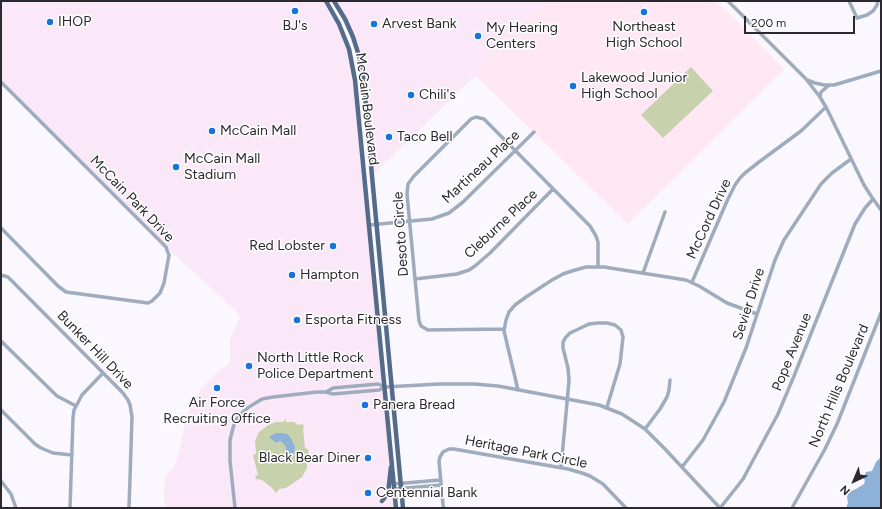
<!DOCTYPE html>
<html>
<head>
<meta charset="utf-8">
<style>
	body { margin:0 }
	#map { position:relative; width:882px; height:509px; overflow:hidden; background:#faf7ff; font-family:Figtree,sans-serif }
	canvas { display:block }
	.frame { position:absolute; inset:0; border:2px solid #2b282f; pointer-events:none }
	.north { position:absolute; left:834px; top:461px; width:40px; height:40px; -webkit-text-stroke:3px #fff; paint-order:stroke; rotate:224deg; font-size:11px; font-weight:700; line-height:16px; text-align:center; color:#2b282f }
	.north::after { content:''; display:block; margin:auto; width:14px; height:18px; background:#2b282f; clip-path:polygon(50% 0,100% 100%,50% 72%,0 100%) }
	.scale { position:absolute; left:744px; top:16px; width:111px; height:18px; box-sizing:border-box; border:2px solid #2b282f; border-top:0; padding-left:5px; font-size:12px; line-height:14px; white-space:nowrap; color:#2b282f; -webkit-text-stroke:3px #fff; paint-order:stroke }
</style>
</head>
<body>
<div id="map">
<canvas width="882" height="509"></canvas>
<div class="frame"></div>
<div class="north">N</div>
<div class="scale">200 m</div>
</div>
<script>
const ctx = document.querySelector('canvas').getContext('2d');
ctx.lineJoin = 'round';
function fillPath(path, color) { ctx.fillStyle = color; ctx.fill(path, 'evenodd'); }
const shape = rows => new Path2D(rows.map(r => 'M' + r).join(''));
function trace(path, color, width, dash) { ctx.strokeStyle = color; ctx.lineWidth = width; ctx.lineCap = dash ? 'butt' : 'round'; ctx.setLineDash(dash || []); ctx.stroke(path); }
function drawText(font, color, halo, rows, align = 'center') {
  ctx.font = font + ' Figtree,sans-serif'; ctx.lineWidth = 3; ctx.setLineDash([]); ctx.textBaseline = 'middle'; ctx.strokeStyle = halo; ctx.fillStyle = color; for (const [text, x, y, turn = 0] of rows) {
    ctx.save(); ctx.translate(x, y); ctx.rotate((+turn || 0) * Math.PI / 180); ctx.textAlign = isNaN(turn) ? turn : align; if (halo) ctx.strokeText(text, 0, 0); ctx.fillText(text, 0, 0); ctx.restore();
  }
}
fillPath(shape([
	[1,1,326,1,339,24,353,69,396,508,165,508,164,492,166,475,173,469,180,449,185,422,189,410,194,400,203,387,215,374,230,363,230,339,240,317,237,312,159,240,1,82],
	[333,1,552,1,372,176,362,69,353,37]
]), '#fae8f9');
fillPath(shape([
	[550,1,715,1,731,15,784,69,628,224,475,75]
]), '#ffe7f3');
fillPath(shape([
	[691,67,713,91,663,138,641,115],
	[286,419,286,422,294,422,298,425,303,424,304,428,303,428,305,448,308,449,309,455,307,456,307,468,302,477,286,488,279,489,276,493,272,488,262,480,256,479,255,476,258,475,253,455,256,454,255,441,259,432,267,426,275,422,284,422,284,420]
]), '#c7d2ac');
fillPath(shape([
	[276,433,282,433,287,434,290,437,294,444,295,447,294,453,289,454,286,451,286,447,282,442,280,441,276,443,269,437],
	[881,454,881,508,846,508,848,503,847,497,849,492,856,489,864,484,865,480,863,478,866,472,872,471,876,462,880,458]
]), '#8eb2d7');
trace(shape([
	[728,1,806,79,820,97,827,109,864,185,871,196,881,210],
	[849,1,857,18,867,15,873,11,877,5,878,1],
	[807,80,815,83,824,85,834,85,881,71],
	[1,82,166,247,168,253,169,255,164,283,160,293,152,301,148,303,66,292,58,286,1,228],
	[820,97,821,92,828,86],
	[369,225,432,219,449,213,463,202,534,132],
	[643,273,665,212],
	[1,275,8,277,13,282,123,393,128,400,130,405,132,417,129,508],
	[415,279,457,274,469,270,475,266,490,253,553,189],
	[692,282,727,201,735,185,740,178,745,173,759,162,801,131,826,107],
	[504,329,428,330,421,326,419,321,407,194,408,184,414,176,471,119,476,117,484,119,590,226,596,236,598,242,598,267],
	[1,341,57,396,76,406],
	[518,390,504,331,506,320,509,312,515,305,526,297,552,280,563,274,572,271,586,267,604,267,686,280,699,286,727,303,757,314],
	[326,392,333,388,378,384,385,387,439,384,474,384,498,386,599,405,622,414,645,429,665,449,720,508],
	[1,410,35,444,41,448,53,453,72,455],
	[645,429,660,409,667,397,669,390,670,380],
	[682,467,703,440,724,402,746,348,775,260,784,240,821,184,832,173,851,159],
	[561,468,569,381,568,368,563,348,563,342,566,337,570,333,589,324,598,323,607,323,615,325,621,330,623,337,620,364,607,407],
	[1,481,11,494,16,508],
	[394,484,440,480],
	[395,489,441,485],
	[70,508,73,418,74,410,82,395,103,373],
	[235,508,230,461,230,440,233,428,236,420,243,412,249,407,262,399,273,397,317,392,326,392,333,394,379,390,385,387],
	[444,508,443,505,439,461,440,457,443,452,449,449,454,449,568,469,582,473,590,476,603,484,626,508],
	[720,508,736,488,743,479,778,414,794,376,855,224,865,208,873,199],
	[792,508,825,449,837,424,881,313]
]), '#9eacbd', 3.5);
trace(shape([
	[326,1,339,24,349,49,355,80,396,508],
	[334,1,345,19,353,37,360,59,364,83,372,176,403,508],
	[382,501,388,493,391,467]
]), '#546b8a', 4.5);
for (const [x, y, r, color] of [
	[295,11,4,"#1674dd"],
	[644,12,4,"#1674dd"],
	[50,22,4,"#1674dd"],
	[374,24,4,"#1674dd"],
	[478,36,4,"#1674dd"],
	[573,86,4,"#1674dd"],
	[411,95,4,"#1674dd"],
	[212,131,4,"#1674dd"],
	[389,137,4,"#1674dd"],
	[176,167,4,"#1674dd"],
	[333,246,4,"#1674dd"],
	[292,275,4,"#1674dd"],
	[297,320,4,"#1674dd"],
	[249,366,4,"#1674dd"],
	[217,388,4,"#1674dd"],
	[365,405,4,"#1674dd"],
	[368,458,4,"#1674dd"],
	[368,493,4,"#1674dd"]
]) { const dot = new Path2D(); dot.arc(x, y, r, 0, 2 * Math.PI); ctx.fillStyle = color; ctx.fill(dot); trace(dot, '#fff', 1.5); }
drawText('14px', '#2b282f', '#fff', [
	["IHOP",58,22],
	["Arvest Bank",382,24],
	["BJ's",295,26,"center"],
	["Northeast",644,27,"center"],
	["High School",644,43,"center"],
	["My Hearing",486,28],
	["Centers",486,44],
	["Lakewood Junior",581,78],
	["High School",581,94],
	["Chili's",419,95],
	["McCain Mall",220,131],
	["Taco Bell",397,137],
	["McCain Mall",184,159],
	["Stadium",184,175],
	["Red Lobster",325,246,"right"],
	["Hampton",300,275],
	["Esporta Fitness",305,320],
	["North Little Rock",257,358],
	["Police Department",257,374],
	["Air Force",217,403,"center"],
	["Recruiting Office",217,419,"center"],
	["Panera Bread",373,405],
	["Black Bear Diner",360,458,"right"],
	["Centennial Bank",376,493]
], 'left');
drawText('14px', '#2b282f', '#fff', [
	["McCain Boulevard",367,109,83],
	["Martineau Place",481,167,-43],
	["McCain Park Drive",132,199,46],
	["McCord Drive",709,219,-65],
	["Cleburne Place",501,224,-43],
	["Desoto Circle",401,234,-94],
	["Sevier Drive",749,304,-72],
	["Bunker Hill Drive",95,350,46],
	["Pope Avenue",792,352,-68],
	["North Hills Boulevard",839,386,-67],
	["Heritage Park Circle",526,452,11]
]);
</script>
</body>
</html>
